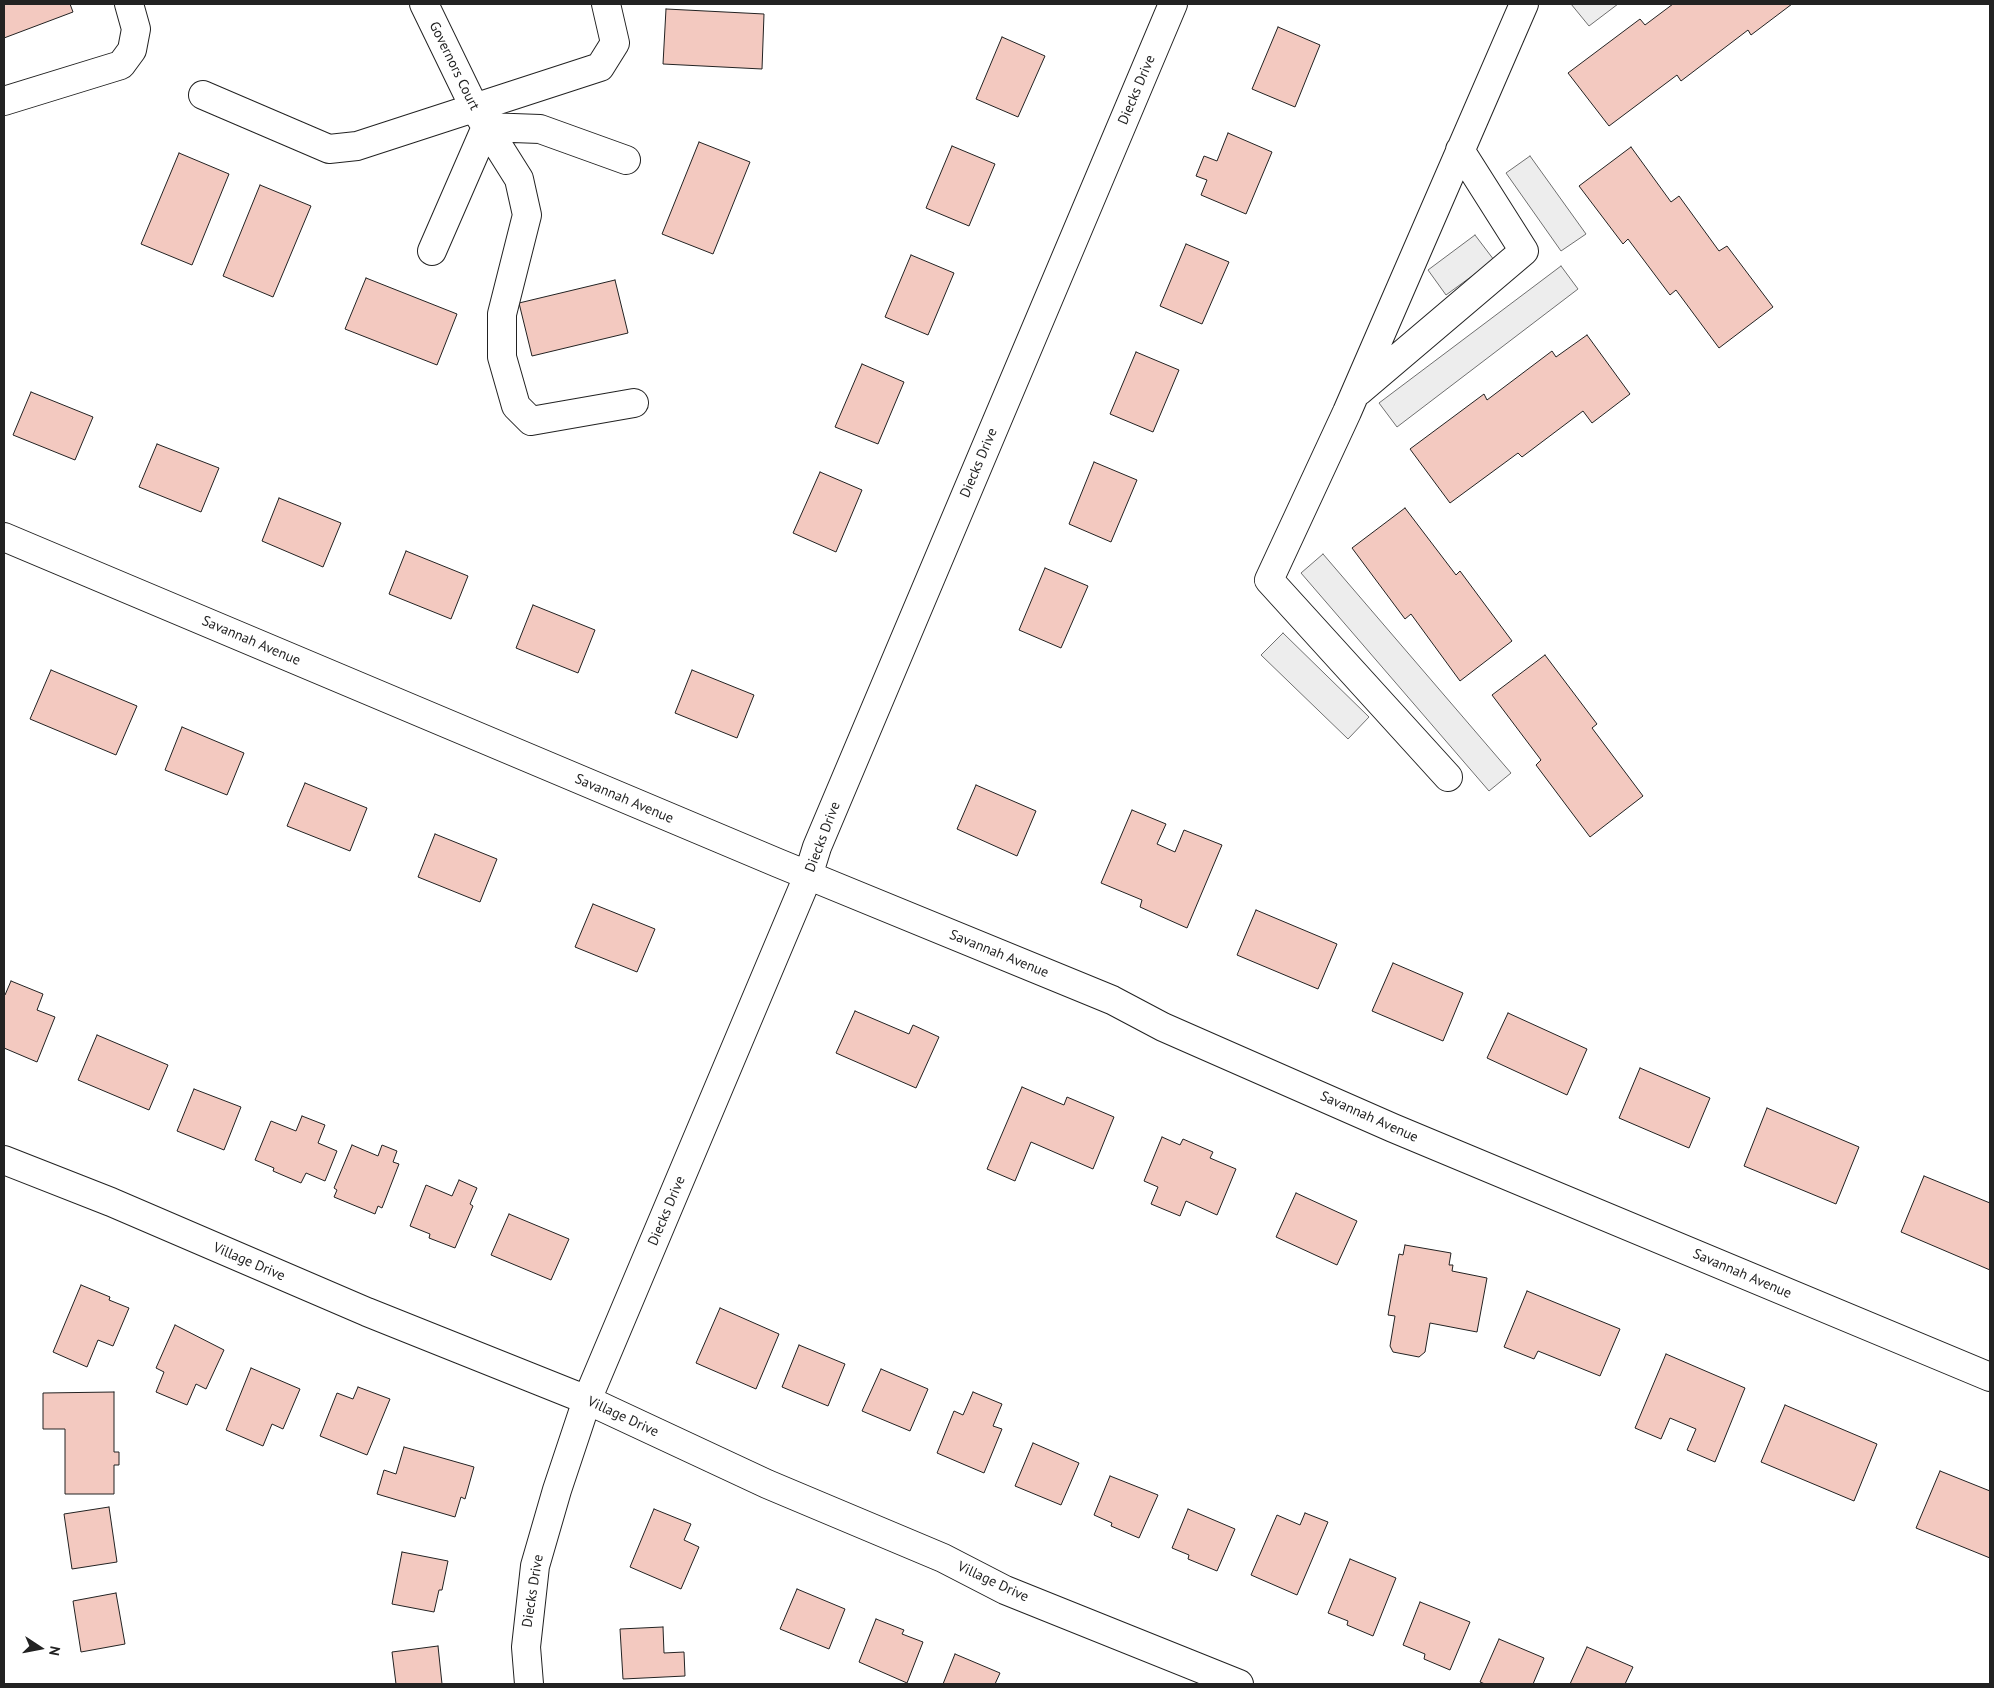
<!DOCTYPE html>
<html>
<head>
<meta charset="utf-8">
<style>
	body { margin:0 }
	#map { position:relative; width:1994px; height:1688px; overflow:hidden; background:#fff; font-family:"PT Sans",sans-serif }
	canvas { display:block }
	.frame { position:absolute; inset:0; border:5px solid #222; pointer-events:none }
	.north { position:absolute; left:15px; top:1623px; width:50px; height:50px; -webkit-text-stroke:4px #fff; paint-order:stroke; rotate:101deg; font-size:14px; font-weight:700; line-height:20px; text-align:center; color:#222 }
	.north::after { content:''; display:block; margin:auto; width:18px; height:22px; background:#222; clip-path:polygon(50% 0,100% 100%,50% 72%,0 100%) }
</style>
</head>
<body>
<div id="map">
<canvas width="1994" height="1688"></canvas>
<div class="frame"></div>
<div class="north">N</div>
</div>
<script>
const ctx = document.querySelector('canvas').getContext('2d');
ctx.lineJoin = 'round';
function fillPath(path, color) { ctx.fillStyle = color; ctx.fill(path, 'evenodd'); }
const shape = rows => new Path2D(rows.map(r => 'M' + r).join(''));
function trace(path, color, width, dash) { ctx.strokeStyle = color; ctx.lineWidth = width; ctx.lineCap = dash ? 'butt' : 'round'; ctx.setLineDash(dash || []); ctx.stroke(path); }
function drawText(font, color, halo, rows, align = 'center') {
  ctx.font = font + ' "PT Sans",sans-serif'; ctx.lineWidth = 4; ctx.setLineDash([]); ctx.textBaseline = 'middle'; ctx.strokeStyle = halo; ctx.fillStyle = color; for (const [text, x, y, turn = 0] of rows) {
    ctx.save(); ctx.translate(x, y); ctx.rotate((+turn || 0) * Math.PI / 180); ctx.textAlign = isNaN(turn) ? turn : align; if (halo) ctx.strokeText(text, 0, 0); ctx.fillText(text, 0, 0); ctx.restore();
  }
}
const parking = shape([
	[1571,4,1618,4,1589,26,1571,4],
	[1530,156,1586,234,1561,251,1506,173,1530,156],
	[1475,235,1494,260,1446,295,1428,270,1475,235],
	[1561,266,1578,289,1397,427,1379,403,1561,266],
	[1323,554,1511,773,1489,791,1301,573,1323,554],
	[1283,633,1369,717,1348,739,1261,655,1283,633]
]);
fillPath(parking, '#ededed');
trace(parking, '#6f6f6f', 1);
const building = shape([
	[4,4,70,4,73,12,4,38,4,4],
	[1673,4,1792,4,1751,35,1748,30,1681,81,1677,75,1609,126,1568,73,1640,19,1645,25,1673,4],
	[666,9,764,14,762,69,663,64,666,9],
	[1278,27,1320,45,1295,107,1252,89,1278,27],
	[1002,37,1045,56,1018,117,976,99,1002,37],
	[1228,133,1272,152,1246,214,1201,195,1207,180,1196,176,1204,156,1217,161,1228,133],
	[699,142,750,162,713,254,662,234,699,142],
	[952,146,995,164,969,226,926,208,952,146],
	[1631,147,1671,202,1679,196,1719,251,1727,246,1773,307,1719,348,1676,290,1670,295,1628,239,1623,244,1579,186,1631,147],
	[179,153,229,174,192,265,141,244,179,153],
	[260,185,311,206,273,297,223,276,260,185],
	[1186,244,1229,262,1202,324,1160,306,1186,244],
	[911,255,954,273,928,335,885,317,911,255],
	[366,278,457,314,437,365,345,329,366,278],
	[615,280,628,333,532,356,519,303,615,280],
	[1587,335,1630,394,1592,423,1583,411,1522,457,1518,453,1450,503,1410,449,1484,394,1487,400,1552,351,1556,357,1587,335],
	[1136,352,1179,370,1153,432,1110,414,1136,352],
	[862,364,904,382,878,444,835,427,862,364],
	[31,392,93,417,75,460,13,435,31,392],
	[157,444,219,468,201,512,139,487,157,444],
	[1094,462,1137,480,1111,542,1069,524,1094,462],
	[820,472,862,490,836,552,793,533,820,472],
	[279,498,341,523,323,567,262,541,279,498],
	[1405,508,1456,575,1460,571,1512,641,1460,681,1411,614,1405,619,1352,548,1405,508],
	[406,551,468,576,451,619,389,594,406,551],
	[1045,568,1088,586,1061,648,1019,630,1045,568],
	[533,605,595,630,578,673,516,648,533,605],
	[1545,655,1597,724,1592,728,1643,796,1590,837,1536,765,1541,760,1492,695,1545,655],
	[51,670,137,706,116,755,30,719,51,670],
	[692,670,754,695,737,738,675,713,692,670],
	[182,727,244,753,227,795,165,770,182,727],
	[305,783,367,808,350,851,287,826,305,783],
	[976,785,1036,811,1017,856,957,829,976,785],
	[1132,810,1166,824,1157,844,1175,852,1184,830,1222,845,1187,928,1140,907,1142,900,1101,883,1132,810],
	[435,834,497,859,480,902,418,877,435,834],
	[593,904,655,929,637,972,575,947,593,904],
	[1256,910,1337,944,1318,989,1237,955,1256,910],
	[1393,963,1463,993,1443,1041,1372,1011,1393,963],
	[11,981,43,994,37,1010,55,1017,37,1062,4,1048,4,994,5,995,11,981],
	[855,1011,909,1034,913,1025,939,1037,916,1088,836,1053,855,1011],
	[1508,1013,1587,1049,1567,1095,1487,1058,1508,1013],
	[97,1035,168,1065,149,1110,78,1080,97,1035],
	[1640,1068,1710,1098,1689,1148,1619,1118,1640,1068],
	[1022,1087,1064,1105,1067,1097,1114,1117,1093,1169,1031,1142,1015,1181,987,1169,1022,1087],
	[194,1089,241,1107,224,1150,177,1131,194,1089],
	[1767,1108,1859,1147,1836,1204,1744,1166,1767,1108],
	[302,1116,325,1125,318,1143,337,1151,325,1181,306,1173,301,1183,273,1171,274,1168,255,1160,271,1121,296,1131,302,1116],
	[1162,1137,1180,1145,1183,1139,1213,1152,1210,1158,1236,1169,1217,1215,1186,1201,1180,1216,1151,1204,1158,1187,1144,1181,1162,1137],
	[352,1145,378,1156,382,1145,397,1151,393,1162,399,1164,382,1208,378,1206,375,1214,334,1197,337,1190,334,1188,352,1145],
	[1924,1176,1990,1203,1990,1270,1901,1232,1924,1176],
	[459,1180,477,1188,470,1204,473,1206,455,1248,429,1238,430,1234,410,1226,426,1185,452,1196,459,1180],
	[1296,1193,1357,1221,1337,1265,1276,1237,1296,1193],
	[509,1214,569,1239,551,1280,491,1255,509,1214],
	[1405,1245,1451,1253,1449,1265,1453,1265,1452,1271,1487,1278,1477,1332,1430,1323,1425,1352,1419,1357,1393,1352,1390,1346,1395,1316,1388,1315,1399,1254,1403,1255,1405,1245],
	[81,1285,110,1297,109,1300,129,1308,113,1346,98,1340,87,1367,53,1352,81,1285],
	[1527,1291,1620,1329,1600,1376,1538,1351,1534,1359,1504,1347,1527,1291],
	[720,1308,779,1334,756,1389,696,1363,720,1308],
	[175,1325,224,1350,206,1389,196,1384,187,1405,156,1392,164,1372,156,1368,175,1325],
	[799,1345,845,1364,828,1406,782,1387,799,1345],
	[1666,1354,1745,1388,1715,1462,1687,1450,1696,1429,1670,1418,1661,1439,1635,1428,1666,1354],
	[251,1368,300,1389,283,1429,272,1424,263,1446,226,1430,251,1368],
	[881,1369,928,1389,910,1431,862,1411,881,1369],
	[358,1387,390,1399,367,1455,320,1436,337,1393,353,1399,358,1387],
	[114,1392,114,1452,119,1452,119,1465,114,1465,114,1494,65,1494,65,1429,43,1429,43,1393,114,1392],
	[973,1392,1002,1404,993,1426,1002,1429,984,1473,937,1453,954,1411,963,1415,973,1392],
	[1785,1405,1877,1444,1854,1501,1761,1462,1785,1405],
	[1033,1443,1079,1463,1061,1505,1015,1486,1033,1443],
	[404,1447,474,1467,465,1499,461,1497,455,1517,377,1494,384,1470,396,1474,404,1447],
	[1940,1471,1990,1491,1990,1558,1916,1528,1940,1471],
	[1110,1476,1158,1495,1139,1538,1111,1526,1112,1523,1094,1515,1110,1476],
	[109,1507,117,1562,72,1569,64,1514,109,1507],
	[654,1509,691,1524,684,1540,699,1547,681,1589,630,1567,654,1509],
	[1188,1509,1235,1529,1217,1571,1188,1559,1189,1555,1172,1548,1188,1509],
	[1305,1513,1328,1522,1297,1595,1251,1575,1277,1515,1300,1525,1305,1513],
	[402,1552,448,1561,442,1590,439,1590,434,1612,392,1604,402,1552],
	[1350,1559,1396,1578,1373,1636,1347,1625,1348,1621,1328,1613,1350,1559],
	[797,1589,845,1609,829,1649,780,1629,797,1589],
	[116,1593,125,1644,81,1652,73,1601,116,1593],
	[1420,1602,1470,1622,1450,1670,1424,1659,1425,1654,1403,1645,1420,1602],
	[876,1619,904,1630,902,1634,923,1642,907,1683,859,1662,876,1619],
	[663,1627,664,1653,684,1652,685,1676,623,1679,620,1629,663,1627],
	[1499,1639,1544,1658,1533,1684,1485,1684,1480,1682,1499,1639],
	[438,1646,442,1684,396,1684,392,1652,438,1646],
	[1587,1647,1633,1667,1625,1684,1570,1684,1587,1647],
	[955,1654,1000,1673,995,1684,943,1684,955,1654]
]);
fillPath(building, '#f3c9c0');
trace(building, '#222', 1);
const minor = shape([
	[424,4,475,109,519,179,527,215,502,314,502,357,516,406,531,421,634,403],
	[203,95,329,149,357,146,600,67,615,43,606,4],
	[4,101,121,65,132,50,136,29,129,4],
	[486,127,540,129,626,160],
	[432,251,486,127],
	[1359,391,1524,251,1460,150],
	[4,537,778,863,1112,1000,1163,1027,1393,1128,1990,1377],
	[1448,777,1269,580,1347,412,1524,4],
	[4,1160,111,1202,367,1312,587,1400,767,1484,943,1558,1005,1590,1239,1684],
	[529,1684,526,1647,535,1566,557,1490,587,1400,808,876,817,847,1173,4]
]);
trace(minor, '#222', 30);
trace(minor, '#fff', 28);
drawText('14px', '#222', '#fff', [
	["Governors Court",454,66,64],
	["Diecks Drive",1137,90,-67],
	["Diecks Drive",979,463,-67],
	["Savannah Avenue",251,641,23],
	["Savannah Avenue",624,799,23],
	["Diecks Drive",823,837,-69],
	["Savannah Avenue",999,954,22],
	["Savannah Avenue",1369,1117,24],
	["Diecks Drive",667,1211,-67],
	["Village Drive",249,1262,23],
	["Savannah Avenue",1742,1274,23],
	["Village Drive",623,1417,25],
	["Village Drive",993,1582,25],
	["Diecks Drive",533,1591,-81]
]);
</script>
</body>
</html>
